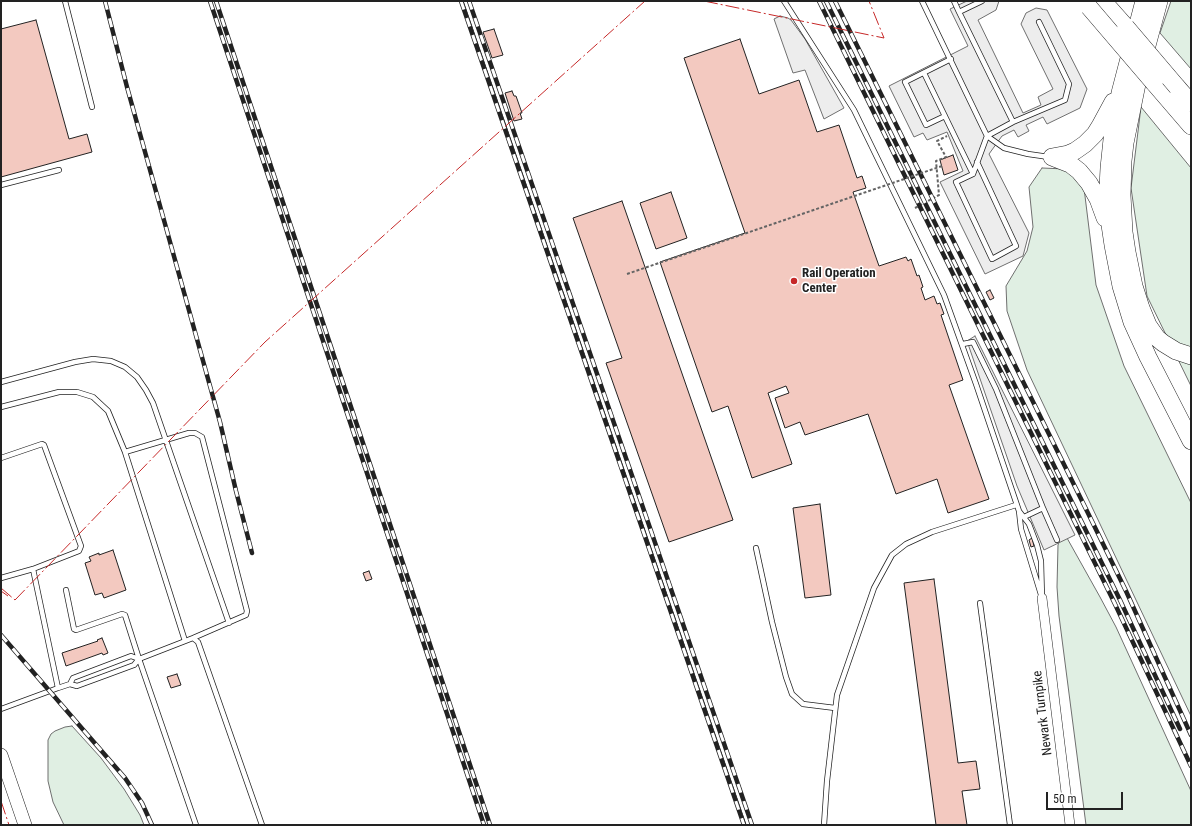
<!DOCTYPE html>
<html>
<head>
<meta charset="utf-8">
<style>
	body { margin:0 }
	#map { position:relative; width:1192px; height:826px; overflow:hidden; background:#fff; font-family:"Roboto Condensed",sans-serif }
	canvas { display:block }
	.frame { position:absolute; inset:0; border:2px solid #222; pointer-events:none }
	.scale { position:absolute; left:1046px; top:792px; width:77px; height:18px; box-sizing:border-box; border:2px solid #222; border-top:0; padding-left:5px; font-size:12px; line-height:14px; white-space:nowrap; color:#222; -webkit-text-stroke:3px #fff; paint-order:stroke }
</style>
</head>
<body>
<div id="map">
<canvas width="1192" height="826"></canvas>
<div class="frame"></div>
<div class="scale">50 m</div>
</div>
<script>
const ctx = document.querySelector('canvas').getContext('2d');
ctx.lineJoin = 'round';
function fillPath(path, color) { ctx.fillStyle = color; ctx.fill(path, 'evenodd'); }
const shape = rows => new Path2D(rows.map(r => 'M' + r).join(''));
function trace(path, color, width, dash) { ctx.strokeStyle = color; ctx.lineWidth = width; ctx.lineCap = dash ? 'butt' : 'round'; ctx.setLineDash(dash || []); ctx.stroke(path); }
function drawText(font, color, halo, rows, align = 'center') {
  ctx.font = font + ' "Roboto Condensed",sans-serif'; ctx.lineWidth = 3; ctx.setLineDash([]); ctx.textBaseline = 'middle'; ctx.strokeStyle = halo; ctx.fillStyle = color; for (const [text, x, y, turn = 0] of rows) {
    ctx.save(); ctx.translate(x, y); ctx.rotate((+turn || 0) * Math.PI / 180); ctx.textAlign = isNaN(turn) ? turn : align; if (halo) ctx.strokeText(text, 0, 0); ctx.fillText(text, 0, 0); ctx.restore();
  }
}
const green = shape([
	[1171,1,1191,1,1191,69,1160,33,1171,1],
	[1141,107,1191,168,1191,386,1147,296,1131,188,1141,107],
	[1042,168,1065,169,1077,179,1084,188,1096,285,1124,366,1191,503,1191,716,1027,370,1007,311,1006,286,1027,251,1033,227,1029,187,1042,168],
	[1067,538,1100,597,1116,627,1191,791,1191,825,1086,825,1059,616,1057,587,1058,545,1060,540,1067,538],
	[72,726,101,758,124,789,140,815,144,825,64,825,53,802,48,781,48,740,51,734,55,731,65,727,72,726]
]);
fillPath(green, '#e0efe3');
trace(green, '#6f6f6f', 1);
const parking = shape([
	[967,1,999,1,996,10,978,20,1023,113,1041,105,1038,97,1053,89,1021,24,1026,13,1036,8,1047,10,1087,89,1080,108,1047,124,1043,117,1026,125,1029,131,1018,137,1014,130,1002,136,989,154,1029,233,1023,256,985,274,940,182,963,171,947,132,927,140,923,133,914,137,889,86,968,46,950,9,967,1],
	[780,16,788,18,791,20,805,39,844,108,824,119,805,70,793,73,774,19,780,16],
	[975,336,1075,535,1044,550,1017,486,967,341,975,336]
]);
fillPath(parking, '#ededed');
trace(parking, '#6f6f6f', 1);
const building = shape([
	[36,20,69,139,87,134,92,152,1,177,1,29,36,20],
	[494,29,503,55,492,58,483,32,494,29],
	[740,39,759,94,799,80,817,132,839,125,857,178,862,176,866,188,853,192,879,266,906,257,908,261,911,259,917,276,919,275,923,287,921,288,925,300,934,296,937,304,940,303,944,314,941,315,963,380,949,385,989,499,948,513,937,479,896,494,868,414,805,435,800,422,785,428,775,398,789,393,786,386,768,393,792,464,752,478,728,406,712,412,660,262,745,233,684,58,740,39],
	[512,91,514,96,516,96,522,113,520,113,522,119,514,121,505,93,512,91],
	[953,155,958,170,944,175,940,160,953,155],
	[671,192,687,238,656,249,640,203,671,192],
	[622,201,733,520,669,542,606,363,622,358,573,218,622,201],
	[990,290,994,298,990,300,986,292,990,290],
	[820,504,831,595,805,598,793,508,820,504],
	[1032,538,1034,546,1031,547,1029,540,1032,538],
	[113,550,126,590,104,598,102,593,95,595,85,563,91,561,89,557,99,553,99,555,113,550],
	[369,571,372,579,366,581,363,573,369,571],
	[934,579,958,763,976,761,980,789,962,791,967,825,936,825,904,583,934,579],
	[102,638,108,653,103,655,102,653,66,666,62,653,98,641,97,640,102,638],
	[177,674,181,685,171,688,167,677,177,674]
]);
fillPath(building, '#f3c9c0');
trace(building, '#222', 1);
const lane = shape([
	[65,1,92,107],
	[466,1,749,825],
	[784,1,854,110,944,295,976,384,1019,511],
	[922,1,987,136,1004,148,1028,154,1049,157],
	[954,1,959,12],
	[924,73,973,174,956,182,992,259,1016,246,977,162],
	[945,116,926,125,905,82,951,59],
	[1013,122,1065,100,1069,84,1039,22],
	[973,174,987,136,1013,122,959,12,982,1],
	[1,185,59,170],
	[963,344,973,342,996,389,1043,508,1024,517],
	[1,382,75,362,93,359,111,361,125,367,137,377,146,390,153,403,229,623],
	[1,407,59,392,77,392,93,397,108,411,125,452,185,641],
	[125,452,189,433,195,433,202,437,247,611,246,615,193,638],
	[1,458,42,444,44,445,81,546,79,551,33,569,1,578],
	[1043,508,1057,540],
	[1019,511,1029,524,1037,545,1041,561,1042,598,1021,529,1019,511],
	[756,548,772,622,786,677,792,694,803,704,835,708],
	[66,590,74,629,76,630,122,614,125,615,139,659,196,825],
	[980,603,1010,825],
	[70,684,73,678,131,656,139,659],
	[58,688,70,684,77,686,107,675,134,665,139,659,193,638,198,642,262,825],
	[1,709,58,688,33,569],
	[824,825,827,781,837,695,874,588,892,555,906,544,932,532,1016,505]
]);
const street = shape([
	[1042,598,1070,825]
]);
const secondary = shape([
	[1,755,25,825]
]);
const highway = shape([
	[1103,1,1126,27],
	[1144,1,1120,93,1113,130,1109,168,1108,188,1110,225,1113,245,1121,286,1132,322,1148,357,1191,441],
	[1159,1,1138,79,1125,143,1123,161,1122,195,1124,232,1127,252,1134,286,1141,308,1148,325,1157,338,1163,343,1176,351,1191,356],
	[1154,83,1191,126],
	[1177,87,1191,103],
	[1052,157,1068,154,1075,151,1085,144,1095,134,1100,126,1113,102],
	[1052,157,1070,164,1079,171,1089,183,1098,199,1105,218]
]);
trace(lane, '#222', 6);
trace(street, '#222', 10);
trace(secondary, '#222', 14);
trace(highway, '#222', 18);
trace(shape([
	[915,208,939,195,936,161,946,157,937,141,947,136]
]), '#646464', 2, [3, 2]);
trace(lane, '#fff', 4.5);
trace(street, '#fff', 9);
trace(secondary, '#fff', 13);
trace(highway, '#fff', 17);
const rail = shape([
	[105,1,127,87,220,422,236,491,252,553],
	[210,1,484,825],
	[216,1,490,825],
	[461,1,744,825],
	[469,1,752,825],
	[819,1,1114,602,1191,766],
	[826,1,1120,600,1180,729],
	[835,1,1086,509,1126,591,1191,735],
	[1,635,125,778,142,803,152,825]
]);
trace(rail, '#222', 4.5);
trace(rail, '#fff', 3, [9]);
const highwayBridge = shape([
	[1089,7,1154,83],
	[1126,27,1177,87]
]);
trace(highwayBridge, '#222', 18, []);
trace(shape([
	[627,274,942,166]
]), '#646464', 2, [3, 2]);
trace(highwayBridge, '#fff', 17);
trace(shape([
	[704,1,884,38,869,1],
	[1,588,15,600],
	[1,591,8,596],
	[15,600,265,342,645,1],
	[1,801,9,825]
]), '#c62828', 1, [14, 3, 2, 3]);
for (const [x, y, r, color] of [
	[794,281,4,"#c62828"]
]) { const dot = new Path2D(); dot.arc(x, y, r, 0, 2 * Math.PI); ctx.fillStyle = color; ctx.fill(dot); trace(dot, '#fff', 1.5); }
drawText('bold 13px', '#222', '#fff', [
	["Rail Operation",802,274],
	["Center",802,289]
], 'left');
drawText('13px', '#222', '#fff', [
	["Newark Turnpike",1043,713,-97]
]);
</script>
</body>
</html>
